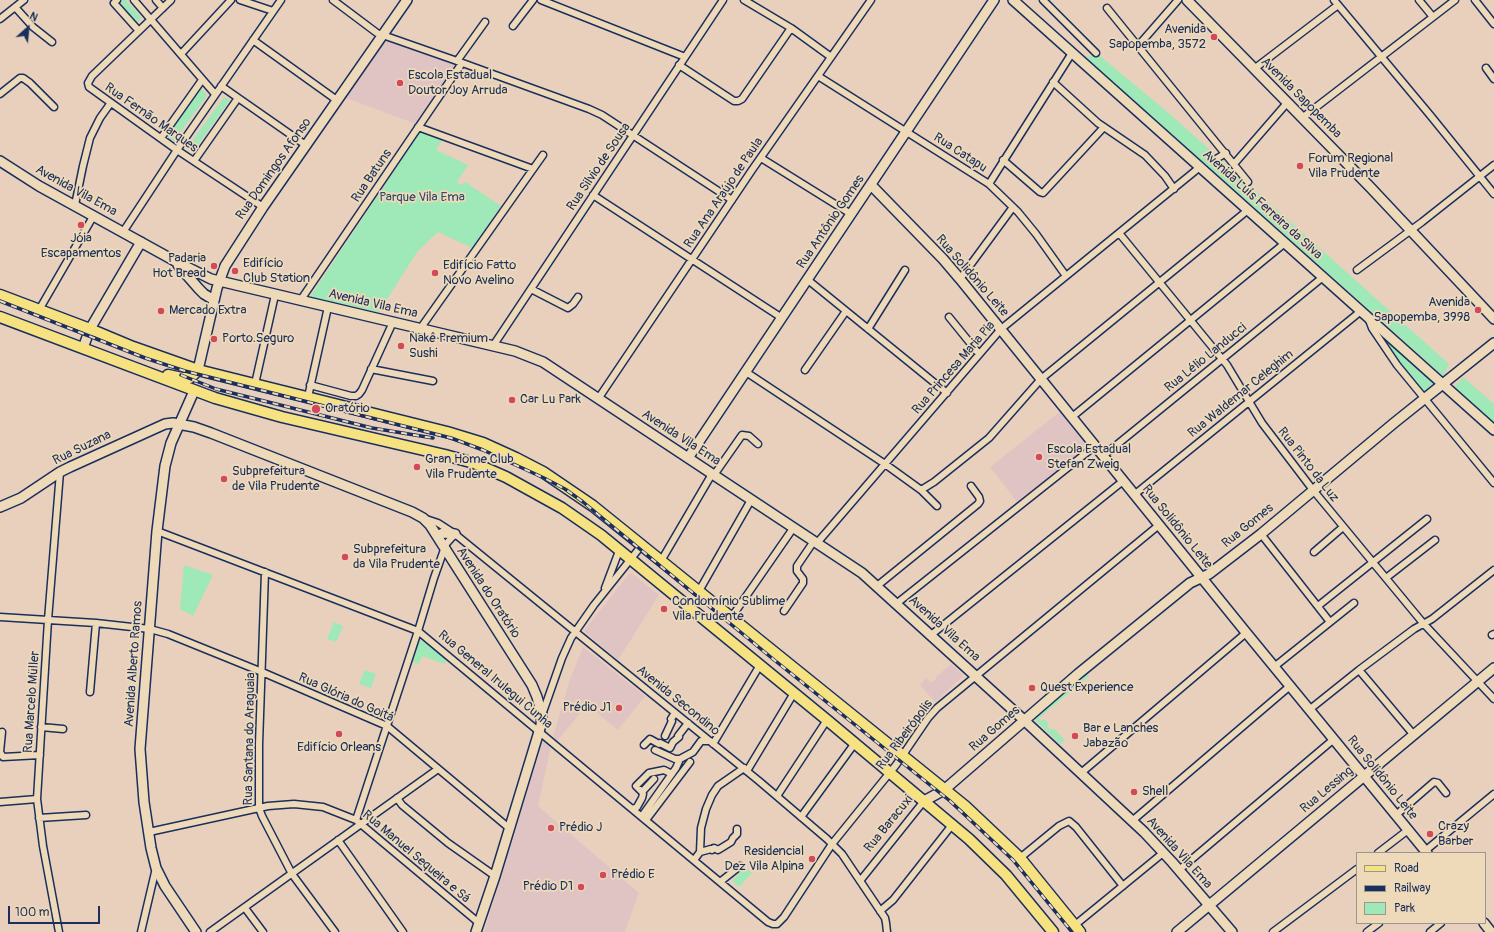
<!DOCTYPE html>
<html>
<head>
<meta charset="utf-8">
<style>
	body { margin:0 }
	#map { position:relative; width:1494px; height:932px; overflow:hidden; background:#e8d0bd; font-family:Pangolin,sans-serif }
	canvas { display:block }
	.legend { position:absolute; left:1356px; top:852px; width:130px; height:72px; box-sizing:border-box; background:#eedab8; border:1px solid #9a9694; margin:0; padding:5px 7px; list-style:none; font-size:12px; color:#1b2f5e }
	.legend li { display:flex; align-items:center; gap:8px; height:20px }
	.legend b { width:20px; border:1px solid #9a9694 }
	.north { position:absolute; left:8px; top:8px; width:40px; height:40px; -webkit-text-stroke:3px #eedab8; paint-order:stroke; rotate:27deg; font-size:11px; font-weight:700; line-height:16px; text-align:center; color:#1b2f5e }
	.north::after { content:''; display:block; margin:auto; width:14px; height:18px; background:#1b2f5e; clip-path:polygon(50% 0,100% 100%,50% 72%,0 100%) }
	.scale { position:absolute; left:8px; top:906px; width:92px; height:18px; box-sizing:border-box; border:2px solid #1b2f5e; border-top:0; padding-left:5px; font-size:12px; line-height:14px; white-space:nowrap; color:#1b2f5e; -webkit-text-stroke:3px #eedab8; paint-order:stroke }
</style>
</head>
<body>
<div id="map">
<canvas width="1494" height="932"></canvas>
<ul class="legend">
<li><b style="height:5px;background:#f7e281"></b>Road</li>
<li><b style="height:5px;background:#1b2f5e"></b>Railway</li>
<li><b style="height:11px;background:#9fe8b7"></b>Park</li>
</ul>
<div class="north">N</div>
<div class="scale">100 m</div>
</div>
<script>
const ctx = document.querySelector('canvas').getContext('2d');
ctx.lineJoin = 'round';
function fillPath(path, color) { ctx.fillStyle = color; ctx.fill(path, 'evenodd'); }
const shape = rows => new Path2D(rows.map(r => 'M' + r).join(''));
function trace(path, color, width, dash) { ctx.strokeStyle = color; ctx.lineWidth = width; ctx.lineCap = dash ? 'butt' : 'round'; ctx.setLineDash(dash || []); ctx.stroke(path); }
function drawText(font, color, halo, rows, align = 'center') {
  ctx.font = font + ' Pangolin,sans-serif'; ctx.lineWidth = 3.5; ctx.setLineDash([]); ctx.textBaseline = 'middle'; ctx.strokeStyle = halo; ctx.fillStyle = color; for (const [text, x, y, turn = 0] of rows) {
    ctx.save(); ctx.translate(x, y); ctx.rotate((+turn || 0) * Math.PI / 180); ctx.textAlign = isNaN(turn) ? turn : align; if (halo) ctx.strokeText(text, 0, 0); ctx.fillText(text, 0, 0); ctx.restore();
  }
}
fillPath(shape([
	[387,41,423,53,454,64,455,66,454,69,416,124,346,98,384,43],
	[1062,410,1089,445,1088,448,1018,503,990,467],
	[631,573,633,574,659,595,618,660,584,631,629,574],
	[583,647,645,696,618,730,587,705,557,741,553,737,570,679],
	[951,664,962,674,962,677,935,702,920,685,926,678,931,683,936,679,935,678],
	[543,741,551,746,538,806,639,893,625,931,626,932,484,932]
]), '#e0c4c3');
fillPath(shape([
	[123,0,126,0,141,17,141,19,137,23,120,4],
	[1100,56,1171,115,1449,364,1443,376,1236,191,1080,57],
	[201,88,207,96,174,141,167,137,168,135],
	[224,97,230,100,193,152,187,148],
	[420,132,442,140,436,150,468,165,457,182,462,185,464,182,465,182,501,206,472,248,438,232,417,252,379,312,310,297],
	[1384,338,1435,381,1423,393,1381,341],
	[1463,377,1494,404,1494,423,1454,388],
	[184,565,213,575,193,616,180,609],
	[334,622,343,626,336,642,327,639],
	[417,638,446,657,445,664,422,656,419,664,410,661],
	[365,670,376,674,371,688,359,684],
	[1088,673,1089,676,1039,718,1041,721,1044,719,1049,724,1047,726,1050,730,1053,728,1065,740,1060,744,1036,721,1035,718],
	[745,867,752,873,739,887,732,881]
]), '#9fe8b7');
const street = shape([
	[117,0,114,3,139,31],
	[134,0,215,94],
	[156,0,163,8],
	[171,0,92,76,88,83,89,87,177,150,263,207],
	[240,0,273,11],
	[333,0,377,33,457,61,589,109,602,115,732,200],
	[541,0,685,57],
	[744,0,791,28,831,57],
	[1043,0,1096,53],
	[1334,0,1430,115,1494,194],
	[1419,0,1433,17],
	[1475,0,1494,24],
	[15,7,33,27,52,42],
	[1107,8,1248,182],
	[0,19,24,0],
	[513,26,533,0],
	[253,40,338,101],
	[1138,46,1178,0],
	[181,54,231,0],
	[457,61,485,22],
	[679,65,734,101,738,101,742,99,791,28],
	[1486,68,1494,79],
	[1254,69,1338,5],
	[818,76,989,184,1018,212,1036,234,1066,276],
	[1053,82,1098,123,1145,155,1165,176,1174,189],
	[221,86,307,146],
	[0,94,20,78,23,78,30,83,54,107],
	[1302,118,1455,0],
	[418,127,533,169],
	[161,138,202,80],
	[761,158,851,214],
	[1216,159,1226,153],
	[1003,160,1040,192,1043,193,1104,127],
	[194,161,238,98],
	[1234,164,1287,103],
	[989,184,1072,53],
	[593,195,782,318],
	[75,205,83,166,90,138,100,118,110,104],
	[123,232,177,150,281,0],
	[1119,233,1227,365,1262,423,1313,490,1423,623,1494,699],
	[1357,270,1422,222,1494,165],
	[960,279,1013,207],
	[808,280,947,393],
	[531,289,568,308,573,304,578,297],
	[300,301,462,63],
	[39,310,94,215],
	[949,317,979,354],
	[1369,320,1372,328,1397,365,1494,483],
	[420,329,543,155],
	[868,329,905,270],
	[493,346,723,0],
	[371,369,433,381],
	[805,370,846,311],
	[746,372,885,464,921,490,937,506],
	[255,384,275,295],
	[310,385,351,396,356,396,359,394,362,390,393,322],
	[308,397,328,307],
	[598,399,752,170,871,0],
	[1072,417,1285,243],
	[1103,456,1323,277],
	[714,475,742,435,749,436,758,444],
	[921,490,934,482,989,438,1041,379,1248,210],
	[1134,495,1361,311],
	[426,519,438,523,455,534,759,781,827,839,842,854,885,918,886,923,887,932],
	[157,531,418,631,768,922,773,924,777,924,784,917,832,844,896,765,928,718,937,708,1159,525],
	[1261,534,1330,622],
	[817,543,1001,329,1200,167],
	[1314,552,1343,527],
	[661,561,712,474],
	[265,572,259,744,259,808,262,816,292,874,335,932],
	[1386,578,1435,540],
	[877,586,978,504,980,501,979,497,971,486],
	[605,588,619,551],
	[699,591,751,500],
	[896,604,1095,446],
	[1318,606,1427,519],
	[784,611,803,583,803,579,797,571,797,566,814,541],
	[0,617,96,623,150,629,168,634,262,672,387,726,509,828],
	[731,618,794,527],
	[931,635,1123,481],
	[1492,635,1494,634],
	[1274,667,1354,603],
	[1359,670,1413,734],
	[90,692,96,623],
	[1309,710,1359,670,1414,629,1432,619,1494,570],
	[542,715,562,658,571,638,594,605,642,545],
	[41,727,63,729],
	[2,732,0,752,3,757,40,755],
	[665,736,672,721,671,719,675,713],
	[713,744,760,665],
	[644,745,650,739,659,744,660,743,670,748,673,742,679,737,678,736,688,723],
	[655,750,675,759,680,759],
	[747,771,794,693],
	[1081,773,1246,633],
	[642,792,636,786,649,773,664,770,672,774],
	[777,796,827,720],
	[397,798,402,805,448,843,495,876],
	[0,802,37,799],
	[633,809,637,807,642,798,643,794,642,792,654,779],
	[1396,815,1434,782,1438,783,1446,793],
	[642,816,676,768,680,759,693,752,701,741,710,741],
	[801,817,855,743],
	[39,818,86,815],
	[356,820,418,631,434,578,446,544,455,534],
	[646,820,690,762],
	[1132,821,1290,686],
	[149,832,268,806,294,804,323,807,356,820,479,923],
	[338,840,403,932],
	[1425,851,1494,794],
	[700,852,711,849,712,850,714,848,718,850,731,842,733,838,737,834,737,829],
	[1378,853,1408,830],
	[1020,858,1059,826,1069,821,1076,827,1123,886],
	[694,860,700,852,701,828,706,809,712,795,718,786,744,768],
	[1179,870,1334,739],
	[860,881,924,801],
	[720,882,740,866],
	[245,908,263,932],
	[880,911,893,900,952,825],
	[1075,925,1163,853],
	[59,932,43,846,37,799,48,620,60,472],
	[141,932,156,868],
	[210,932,438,769],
	[1273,932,1357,869],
	[1367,932,1379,923],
	[1430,932,1441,923]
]);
const secondary = shape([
	[1013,0,1494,430],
	[1187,0,1370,187,1494,319],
	[0,161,39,186,175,261,211,279,515,351,543,362,862,573,1025,721,1144,832,1172,862,1232,932],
	[871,185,943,259,960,279,1244,630,1427,853],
	[178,265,199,289,204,294,214,300],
	[83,348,90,329,141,242],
	[198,370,217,288,225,266,263,207,407,0],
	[194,391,171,443,165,466,157,531,140,749,144,802,151,848,156,868,165,886,196,932],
	[688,458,994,0],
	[0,507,21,498,60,472,70,467,165,424,173,423,194,427,211,433,412,512,423,518,430,525,532,685,537,697,542,715,541,725,495,876,476,932],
	[437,536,443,533,455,534],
	[924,801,944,790,1078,674,1190,583,1209,574,1261,534,1394,423,1494,343],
	[1484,923,1491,932],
	[1177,932,1494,668]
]);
const primary = shape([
	[0,295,90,329,133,347,198,370,447,432,483,443,516,458,543,472,593,506,965,806,1020,858,1080,932],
	[0,317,215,398,282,417,445,455,474,463,506,477,562,508,601,535,827,720,969,839,1006,875,1053,932],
	[168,375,182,378,190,378,198,370]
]);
trace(street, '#1b2f5e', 9);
trace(secondary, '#1b2f5e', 12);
trace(primary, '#1b2f5e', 13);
trace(street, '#eedab8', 6);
trace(secondary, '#eedab8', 9);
trace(primary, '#f7e281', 10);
const rail = shape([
	[0,301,145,358,185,371,451,438,483,450,544,478,565,489,583,502,773,659,950,801,1013,860,1072,932],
	[181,375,216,389,372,428,433,438]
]);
trace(rail, '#1b2f5e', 3.5);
trace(rail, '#eedab8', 2, [6]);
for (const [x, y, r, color] of [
	[1214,37,4,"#d1495b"],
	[400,83,4,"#d1495b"],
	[1300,166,4,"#d1495b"],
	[81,225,4,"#d1495b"],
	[214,266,4,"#d1495b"],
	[235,271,4,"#d1495b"],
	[435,273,4,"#d1495b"],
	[1478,310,4,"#d1495b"],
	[161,311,4,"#d1495b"],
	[214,339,4,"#d1495b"],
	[401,346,4,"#d1495b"],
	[512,400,4,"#d1495b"],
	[316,409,5,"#d1495b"],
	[1039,457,4,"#d1495b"],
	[417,467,4,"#d1495b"],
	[224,479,4,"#d1495b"],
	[345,557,4,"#d1495b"],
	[664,609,4,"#d1495b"],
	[1032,688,4,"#d1495b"],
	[619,708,4,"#d1495b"],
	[339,734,4,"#d1495b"],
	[1075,736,4,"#d1495b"],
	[1134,792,4,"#d1495b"],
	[551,828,4,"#d1495b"],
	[1430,834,4,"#d1495b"],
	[812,859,4,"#d1495b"],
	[603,875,4,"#d1495b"],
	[581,887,4,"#d1495b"]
]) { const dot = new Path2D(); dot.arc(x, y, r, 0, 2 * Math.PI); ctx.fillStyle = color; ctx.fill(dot); trace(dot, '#eedab8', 1.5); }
drawText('13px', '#1b2f5e', '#eedab8', [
	["Avenida",1206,30,"right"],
	["Sapopemba, 3572",1206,45,"right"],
	["Escola Estadual",408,76],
	["Doutor Joy Arruda",408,91],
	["Forum Regional",1308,159],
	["Vila Prudente",1308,174],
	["Jóia",81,239,"center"],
	["Escapamentos",81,254,"center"],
	["Padaria",206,259,"right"],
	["Hot Bread",206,274,"right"],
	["Edifício",243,264],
	["Club Station",243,279],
	["Edifício Fatto",443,266],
	["Novo Avelino",443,281],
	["Avenida",1470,303,"right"],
	["Sapopemba, 3998",1470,318,"right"],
	["Mercado Extra",169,311],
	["Porto.Seguro",222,339],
	["Nakê Premium",409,339],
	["Sushi",409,354],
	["Car Lu Park",520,400],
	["Oratório",325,409],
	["Escola Estadual",1047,450],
	["Stefan Zweig",1047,465],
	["Gran Home Club",425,460],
	["Vila Prudente",425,475],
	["Subprefeitura",232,472],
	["de Vila Prudente",232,487],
	["Subprefeitura",353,550],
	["da Vila Prudente",353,565],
	["Condomínio Sublime",672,602],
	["Vila Prudente",672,617],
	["Quest Experience",1040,688],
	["Prédio J1",611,708,"right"],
	["Bar e Lanches",1083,729],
	["Jabazão",1083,744],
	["Edifício Orleans",339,748,"center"],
	["Shell",1142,792],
	["Crazy",1438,827],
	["Barber",1438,842],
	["Prédio J",559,828],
	["Residencial",804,852,"right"],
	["Dez Vila Alpina",804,867,"right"],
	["Prédio E",611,875],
	["Prédio D1",573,887,"right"]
], 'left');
drawText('13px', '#1b2f5e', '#eedab8', [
	["Avenida Sapopemba",1301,98,45],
	["Rua Fernão Marques",151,118,35],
	["Rua Catapu",960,153,33],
	["Rua Silvio de Sousa",599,167,-56],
	["Rua Domingos Afonso",274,169,-55],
	["Rua Batuns",372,176,-56],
	["Avenida Vila Ema",76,191,29],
	["Rua Ana Araújo de Paula",724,193,-56],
	["Avenida Luís Ferreira da Silva",1262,205,42],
	["Rua Antônio Gomes",831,222,-56],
	["Rua Solidônio Leite",972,276,49],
	["Avenida Vila Ema",373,304,13],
	["Rua Lélio Landucci",1206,358,-39],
	["Rua Princesa Maria Pia",954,368,-49],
	["Rua Waldemar Celeghim",1241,394,-39],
	["Avenida Vila Ema",681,438,33],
	["Rua Suzana",82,448,-26],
	["Rua Pinto da Luz",1308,465,52],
	["Rua Gomes",1248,526,-39],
	["Rua Solidônio Leite",1177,527,51],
	["Avenida do Oratório",488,593,57],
	["Avenida Vila Ema",944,629,42],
	["Avenida Alberto Ramos",134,664,-86],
	["Rua General Irulegui Cunha",495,680,40],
	["Rua Glória do Goitá",346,698,24],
	["Avenida Secondino",678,701,39],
	["Rua Marcelo Müller",32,702,-86],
	["Rua Gomes",995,729,-41],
	["Rua Ribeirópolis",905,735,-53],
	["Rua Santana do Araguaia",250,739,-89],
	["Rua Solidônio Leite",1382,778,51],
	["Rua Lessing",1327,790,-40],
	["Rua Baracuxi",889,824,-51],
	["Avenida Vila Ema",1179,853,48],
	["Rua Manuel Sequeira e Sá",416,857,40]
]);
drawText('13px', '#2f4b6b', '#eedab8', [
	["Parque Vila Ema",422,198]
]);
</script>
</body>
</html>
